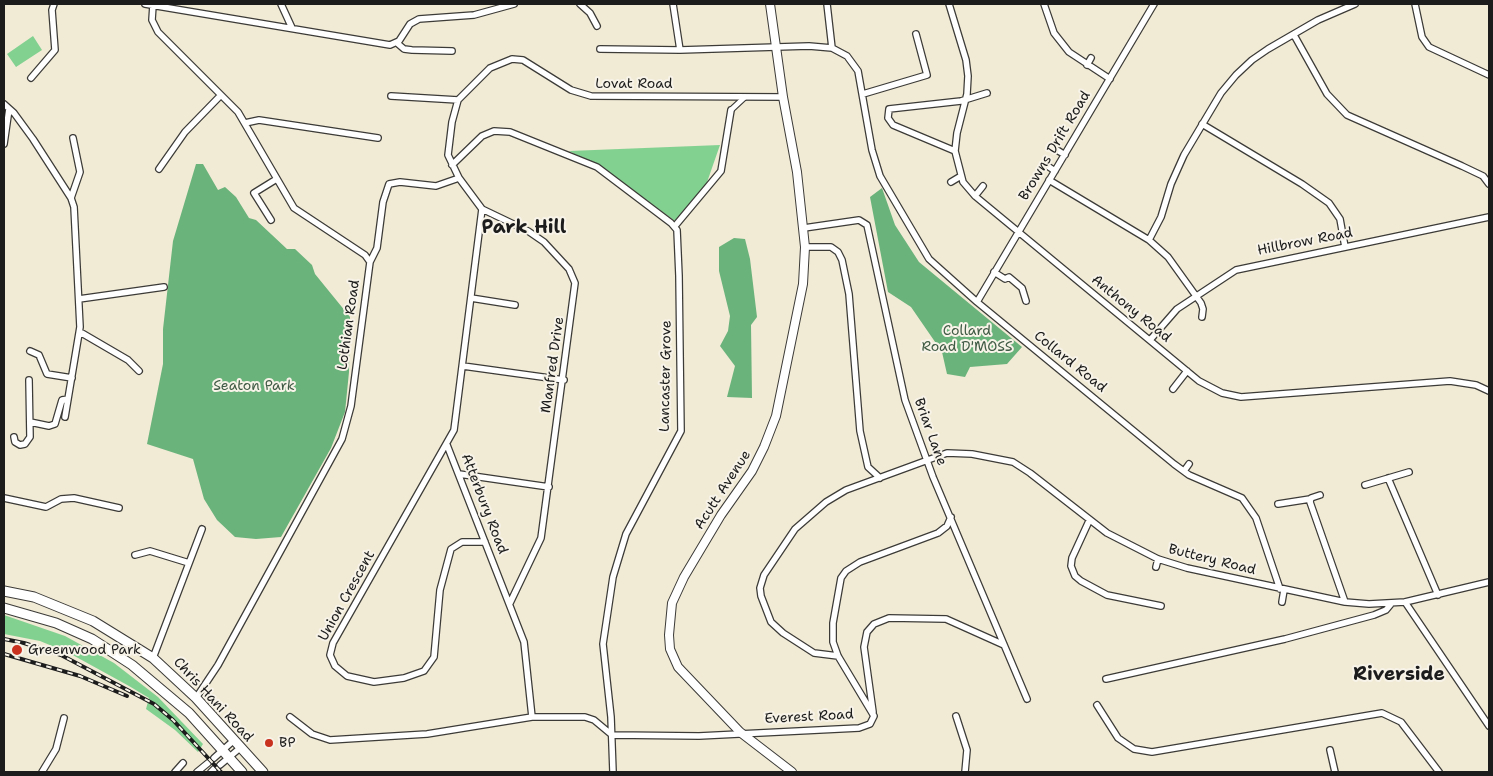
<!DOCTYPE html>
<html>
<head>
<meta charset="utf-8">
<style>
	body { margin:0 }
	#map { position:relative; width:1493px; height:776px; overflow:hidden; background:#f1ead5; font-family:"Shantell Sans",sans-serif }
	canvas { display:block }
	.frame { position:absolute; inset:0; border:5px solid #1c1c1c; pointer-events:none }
</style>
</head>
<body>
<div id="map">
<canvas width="1493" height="776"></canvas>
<div class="frame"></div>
</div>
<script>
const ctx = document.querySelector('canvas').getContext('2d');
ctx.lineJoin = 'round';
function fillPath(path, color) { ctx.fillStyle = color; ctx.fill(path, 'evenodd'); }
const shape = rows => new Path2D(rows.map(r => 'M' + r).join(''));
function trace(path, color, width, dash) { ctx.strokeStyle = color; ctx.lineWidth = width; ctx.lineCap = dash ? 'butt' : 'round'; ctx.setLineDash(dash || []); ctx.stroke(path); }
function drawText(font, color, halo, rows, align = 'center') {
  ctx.font = font + ' "Shantell Sans",sans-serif'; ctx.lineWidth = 4; ctx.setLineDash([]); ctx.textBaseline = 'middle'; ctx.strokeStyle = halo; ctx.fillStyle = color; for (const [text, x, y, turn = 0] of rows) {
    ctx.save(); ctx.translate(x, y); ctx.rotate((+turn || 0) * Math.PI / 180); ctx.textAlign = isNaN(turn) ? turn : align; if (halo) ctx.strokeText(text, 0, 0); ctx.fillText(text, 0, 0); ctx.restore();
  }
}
fillPath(shape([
	[33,36,42,50,16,67,7,54],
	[720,145,705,188,675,221,604,169,569,151],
	[4,615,65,636,114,663,158,697,203,744,198,752,175,730,146,709,149,698,129,686,69,653,40,641,4,634]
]), '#83d191');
fillPath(shape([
	[196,164,203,164,218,190,225,187,236,197,249,218,256,220,287,249,295,249,312,265,315,274,350,317,349,372,345,412,331,448,281,537,256,539,235,537,217,520,204,499,193,459,147,444,163,364,163,329,173,241],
	[882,188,895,225,919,262,1022,347,1007,364,970,367,965,377,947,374,942,352,911,307,888,292,870,197],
	[734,238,745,239,750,259,757,317,751,325,752,398,727,397,735,366,720,346,728,331,730,316,719,271,719,247]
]), '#6ab37b');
const pedestrian = shape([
	[731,110,745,97]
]);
const minor = shape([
	[145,4,390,45,399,41,410,24,419,19,474,15,514,4],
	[281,4,292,28],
	[580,4,590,13,597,26],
	[673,4,680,50],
	[827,4,832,48],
	[949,4,966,60,968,76,967,94,957,133,955,151,963,182,975,196,1199,381,1222,393,1241,397,1450,381,1476,385,1489,391],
	[1044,4,1054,33,1069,52,1110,79],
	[1415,4,1422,37,1429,47,1489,75],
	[153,5,152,20,158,32,238,112,294,208,365,255,370,262,351,406,342,439,218,665,196,698],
	[1294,35,1327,94,1347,115,1462,166,1483,176,1489,184],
	[397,43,404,49,412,50,452,51],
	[600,49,680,50,809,46,832,48,847,56,858,71,872,150,880,176,929,259,977,302,1174,464,1189,475,1242,498,1256,518,1280,589],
	[1087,65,1091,58],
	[31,78,55,50,52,10,54,4],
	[863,94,927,75,916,34],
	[391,96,458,100],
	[4,104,14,113,33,139,71,198,74,207,80,327,65,417],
	[245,123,259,120,378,138],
	[1202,124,1302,184,1329,203,1340,219,1345,247],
	[4,144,9,109],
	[1057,150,1065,155],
	[955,151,893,125,888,118,889,109,961,101,987,93],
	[452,165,482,136,494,131,510,132,597,167,671,223,677,230,679,276,681,431,626,534,613,577,603,644,611,717,613,772],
	[1046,165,1055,171],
	[159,169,185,132,221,95],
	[1049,180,1149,240,1168,257,1201,303,1203,309,1202,317],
	[951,182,961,176],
	[975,196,983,186],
	[71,198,80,172,73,138],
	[482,209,454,430,333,643,330,655,335,666,347,676,374,682,404,678,424,671,434,657,440,590,451,549,462,542,485,542],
	[271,220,254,193,275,180],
	[675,226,721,171,731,110],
	[804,228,859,220,867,225,905,400,933,477,1027,699],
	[1149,240,1161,217,1171,184,1184,155,1221,93,1236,75,1252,60,1268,49,1318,20,1355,4],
	[805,247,831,247,838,252,842,260,849,294,860,431,868,467,880,478],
	[370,262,377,248,383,202,389,184,400,182,436,186,459,178],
	[994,272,1005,279,1009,277,1022,288,1026,301],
	[471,298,515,305],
	[79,299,164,287],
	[977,302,1154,4],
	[80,332,128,360,139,371],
	[1150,340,1177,309,1236,270,1489,217],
	[30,351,39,355,47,374,72,378],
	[463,366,564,380],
	[1173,389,1187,371],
	[30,422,49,426,55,424,62,400,68,399],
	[14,437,15,442,20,445,25,444,30,437,29,380],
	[447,445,524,642,532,717],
	[1184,471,1189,464],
	[459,474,549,487],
	[1388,478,1438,595],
	[1365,485,1409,472],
	[1320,495,1311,498,1310,502,1345,602],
	[4,498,46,507,61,499,74,498,119,508],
	[1278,504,1310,499],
	[1089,521,1072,558,1071,566,1075,576,1081,581,1107,595,1161,606],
	[135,555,150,551,189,563],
	[1156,567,1158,559],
	[1282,602,1284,590],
	[1405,602,1489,726],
	[510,603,541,538,575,283,569,269,544,242,528,231,482,209,459,178,448,155,452,122,458,100,490,68,512,59,523,60,571,90,591,96,783,97],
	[838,656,814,653,783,633,771,622,761,596,760,588,764,575,795,529,826,502,846,490,947,453,972,454,1013,462,1030,473,1107,533,1158,559,1187,568,1345,602,1369,604,1405,602,1489,582],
	[153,658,202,529],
	[1106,679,1285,639,1374,615,1386,610,1391,604],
	[1097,705,1118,738,1134,749,1152,752,1382,713,1401,722,1439,772],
	[873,712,864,647,867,632,874,624,889,618,946,619,1004,645],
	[956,716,967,750,965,772],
	[290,717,312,734,330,740,427,734,532,717,585,717,594,720,612,735],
	[612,735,699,736,859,728,870,724,874,716,838,656,833,642,833,623,841,578,846,571,860,562,938,533,947,526,951,517],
	[1330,750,1335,772],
	[214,758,233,741],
	[220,765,240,748],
	[42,772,56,749,64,718],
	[175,772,183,763],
	[197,772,208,763],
	[211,772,214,769]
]);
const tertiary = shape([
	[770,4,783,97,797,172,805,247,803,284,776,416,764,447,752,471,721,515,684,577,672,603,669,635,670,649,678,667,740,732,792,772]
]);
const primary = shape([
	[4,591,34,597,93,621,153,658,196,698,263,772],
	[4,608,56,623,92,639,132,665,189,713,242,772]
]);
trace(pedestrian, '#3c3b38', 7);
trace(minor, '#3c3b38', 8);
trace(tertiary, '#3c3b38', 10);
trace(primary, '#3c3b38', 11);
trace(pedestrian, '#fff', 4.5);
trace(minor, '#fff', 5.5);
trace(tertiary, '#fff', 8);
trace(primary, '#fff', 9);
const rail = shape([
	[4,639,24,643,61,655,154,704,173,720,221,772],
	[4,654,80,676,127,696]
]);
trace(rail, '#1c1c1c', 4);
trace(rail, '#f7f3e8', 2, [5.5]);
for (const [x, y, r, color] of [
	[17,650,6,"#c8321e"],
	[269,743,5,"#c8321e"]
]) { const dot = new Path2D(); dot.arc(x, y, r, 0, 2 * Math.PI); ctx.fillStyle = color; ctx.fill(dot); trace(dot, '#f7f3e8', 2); }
drawText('14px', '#1c1c1c', '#f7f3e8', [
	["Lovat Road",634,84],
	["Browns Drift Road",1055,146,-59],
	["Hillbrow Road",1305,242,-11],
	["Anthony Road",1131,309,39],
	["Lothian Road",349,325,-82],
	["Collard Road",1070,362,39],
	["Manfred Drive",553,365,-82],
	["Lancaster Grove",666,376,-89],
	["Briar Lane",930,432,70],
	["Acutt Avenue",723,490,-57],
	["Atterbury Road",484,504,69],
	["Buttery Road",1212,560,14],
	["Union Crescent",347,596,-61],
	["Chris Hani Road",213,700,47],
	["Everest Road",809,717,-3]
]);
drawText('14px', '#405b45', '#f7f3e8', [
	["Collard",967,331],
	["Road D'MOSS",967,347],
	["Seaton Park",254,386]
]);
drawText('14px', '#1c1c1c', '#f7f3e8', [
	["Greenwood Park",28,650],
	["BP",279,743]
], 'left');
drawText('bold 19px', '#1c1c1c', '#f7f3e8', [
	["Park Hill",524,228],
	["Riverside",1399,675]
]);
</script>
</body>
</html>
